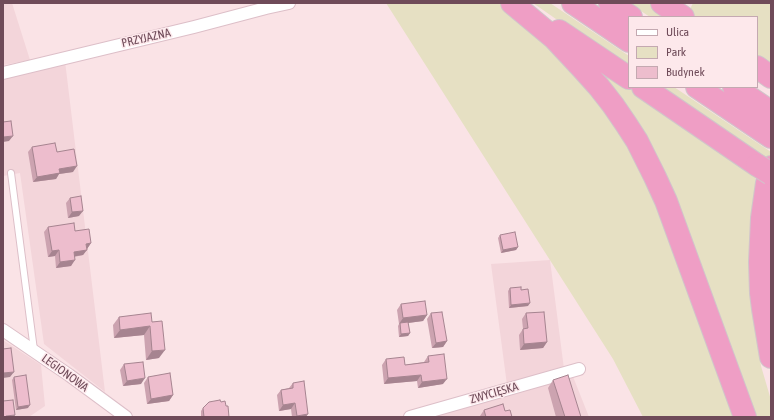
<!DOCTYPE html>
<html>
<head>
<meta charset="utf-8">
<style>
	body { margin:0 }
	#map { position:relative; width:774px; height:420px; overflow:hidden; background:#fae3e6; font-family:"Asap Condensed",sans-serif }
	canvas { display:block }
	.frame { position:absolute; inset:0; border:4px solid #6f4b59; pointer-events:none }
	.legend { position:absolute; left:628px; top:16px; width:130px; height:72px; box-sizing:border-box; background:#fde8eb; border:1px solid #c4a9b1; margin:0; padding:5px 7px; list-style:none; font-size:12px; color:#6f4b59 }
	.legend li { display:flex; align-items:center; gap:8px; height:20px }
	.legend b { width:20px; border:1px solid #c4a9b1 }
</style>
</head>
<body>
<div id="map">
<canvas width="774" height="420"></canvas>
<div class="frame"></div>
<ul class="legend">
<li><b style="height:5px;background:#fff"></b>Ulica</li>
<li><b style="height:11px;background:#e6e0c3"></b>Park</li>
<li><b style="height:11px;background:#edbdcd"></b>Budynek</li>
</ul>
</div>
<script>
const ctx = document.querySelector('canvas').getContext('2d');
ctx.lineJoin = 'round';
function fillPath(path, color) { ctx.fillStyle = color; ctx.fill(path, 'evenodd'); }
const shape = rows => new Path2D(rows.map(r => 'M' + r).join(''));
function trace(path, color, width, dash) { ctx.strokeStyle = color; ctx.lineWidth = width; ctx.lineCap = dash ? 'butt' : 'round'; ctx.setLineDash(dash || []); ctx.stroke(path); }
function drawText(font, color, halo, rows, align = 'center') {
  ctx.font = font + ' "Asap Condensed",sans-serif'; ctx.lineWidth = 3; ctx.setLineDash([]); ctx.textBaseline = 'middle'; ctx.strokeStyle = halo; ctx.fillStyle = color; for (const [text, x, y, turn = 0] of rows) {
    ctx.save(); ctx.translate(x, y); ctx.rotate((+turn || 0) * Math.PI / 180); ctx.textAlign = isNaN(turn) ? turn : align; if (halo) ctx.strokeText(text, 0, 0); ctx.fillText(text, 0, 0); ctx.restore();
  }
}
fillPath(shape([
	[3,3,12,3,30,60,3,65],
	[65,61,105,392,44,344,20,173,3,176,3,77],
	[550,260,564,369,507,385,491,264],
	[3,340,41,365,45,406,29,417,3,417],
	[572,374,589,417,420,417]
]), '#f3d5da');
fillPath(shape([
	[386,3,499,3,543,39,586,84,618,127,645,177,672,242,736,417,643,417,613,359],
	[533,3,550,3,629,56,629,70],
	[629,3,652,3,673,17,650,17],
	[693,3,771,3,771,67,757,58,757,17,696,17,692,14,690,9],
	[580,58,632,87,756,171,755,184,757,185,751,282,756,334,761,366,771,400,771,417,750,417,677,214],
	[654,87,674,87,771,152,771,168]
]), '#e6e0c3');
const lane = shape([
	[11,173,34,350]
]);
const street = shape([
	[3,73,194,27,266,8,289,3],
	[3,330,69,375,126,417],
	[410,417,579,369]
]);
const highway = shape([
	[512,3,554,38,582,68,599,87,613,105,626,124,637,141,655,177,666,201,745,417],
	[573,3,629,41],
	[610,3,631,17],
	[662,3,683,17],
	[559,31,629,78],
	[757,67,771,77],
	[643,87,757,165],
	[697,87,771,137],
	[734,87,771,112],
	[771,167,767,183,762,218,760,262,761,293,763,309,771,357]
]);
trace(lane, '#ddbfc8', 8);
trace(street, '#ddbfc8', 14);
trace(highway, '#d1c5ca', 24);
trace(lane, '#fff', 6);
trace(street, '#fff', 12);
trace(highway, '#ef9ec5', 22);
const highwayBridge = shape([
	[757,165,771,174]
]);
trace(highwayBridge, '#d1c5ca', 24, []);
trace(highwayBridge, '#ef9ec5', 22);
fillPath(shape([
	[32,147,57,152,73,172,59,174,56,179,33,182,28,152],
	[70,198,79,216,68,218,66,203],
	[48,227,75,231,91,243,83,255,74,257,71,266,56,268,55,256,48,257,44,232],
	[500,235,518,247,516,250,501,253,498,238],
	[510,288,521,290,528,306,509,308,508,291],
	[401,304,427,315,423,321,408,323,410,333,408,336,399,337,398,326,399,324,397,310],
	[431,313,447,341,443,347,432,348,427,319],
	[526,313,547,342,543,348,520,350,519,335,523,329,522,319],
	[119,317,152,322,159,358,146,360,144,335,114,338,113,325],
	[428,356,443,384,418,388,417,381,384,384,382,365,386,359,405,365,424,362],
	[124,364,141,384,123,386,120,370],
	[14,377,28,408,16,410,12,380],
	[148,377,173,395,169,401,147,404,144,383],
	[553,380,581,417,556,417,548,388],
	[293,383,306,417,292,417,291,409,279,411,277,395,281,390,289,388],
	[221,402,226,406,229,417,201,417,201,411,203,408],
	[484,410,505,411,512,417,480,417,480,416]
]), '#cca3b0');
fillPath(shape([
	[13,136,9,141,3,142,3,137],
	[77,166,73,172,59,174,56,179,33,182,37,177,59,169],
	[83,211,79,216,68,218,72,212],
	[91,243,87,249,86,244],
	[518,247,516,250,501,253,503,250],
	[59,250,55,256,48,257,52,251],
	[87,250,83,255,70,257,74,252],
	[75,260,71,266,56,268,60,262],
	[530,303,528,306,509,308,511,305],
	[427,315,423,321,400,324,400,323,399,324,403,318],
	[150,326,144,335,114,338,120,330],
	[410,333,408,336,399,337,401,334],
	[447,341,443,347,432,348,436,343],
	[547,342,543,348,520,350,524,344],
	[165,350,159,358,146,360,152,351],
	[14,372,10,377,3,378,3,373],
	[421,375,417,381,384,384,388,378],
	[145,378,141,384,123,386,127,381],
	[447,379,443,384,418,388,422,382],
	[173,395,169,401,147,404,151,399],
	[295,403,291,409,279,411,283,405],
	[30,405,28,408,16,410,18,407],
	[308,414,306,417,296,417,297,416],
	[15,415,14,417,5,417,6,416]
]), '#a68490');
const building = shape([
	[11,121,13,136,3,137,3,122,11,121],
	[55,143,57,152,74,149,77,166,59,169,60,173,37,177,32,147,55,143],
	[81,196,83,211,72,212,70,198,81,196],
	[74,223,75,231,89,229,91,243,86,244,87,250,74,252,75,260,60,262,59,250,52,251,48,227,74,223],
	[515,232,518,247,503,250,500,235,515,232],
	[521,287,521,290,528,289,530,303,511,305,510,288,521,287],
	[425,301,427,315,403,318,401,304,425,301],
	[442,312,447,341,436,343,431,313,442,312],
	[544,312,547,342,524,344,523,329,528,328,526,313,544,312],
	[151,313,152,322,162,321,165,350,152,351,150,326,120,330,119,317,151,313],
	[408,322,410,333,401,334,400,323,408,322],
	[11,348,14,372,3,373,3,349,11,348],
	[444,354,447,379,422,382,421,375,388,378,386,359,404,357,405,365,429,362,428,356,444,354],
	[143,362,145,378,127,381,124,364,143,362],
	[170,373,173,395,151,399,148,377,170,373],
	[26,375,30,405,18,407,14,377,26,375],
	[568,375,581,417,565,417,553,380,568,375],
	[304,381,308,414,297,416,295,403,283,405,281,390,293,388,293,383,304,381],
	[13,400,15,415,6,416,6,417,3,417,3,401,13,400],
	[220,400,221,402,225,401,226,406,228,406,229,417,204,417,203,408,209,402,220,400],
	[503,404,505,411,510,410,512,417,486,417,484,410,503,404]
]);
fillPath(building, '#edbdcd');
trace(building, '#a68490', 1);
drawText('12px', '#6f4b59', '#fde8eb', [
	["PRZYJAZNA",146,38,-13],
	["LEGIONOWA",65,373,36],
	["ZWYCIĘSKA",494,393,-16]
]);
</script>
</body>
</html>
